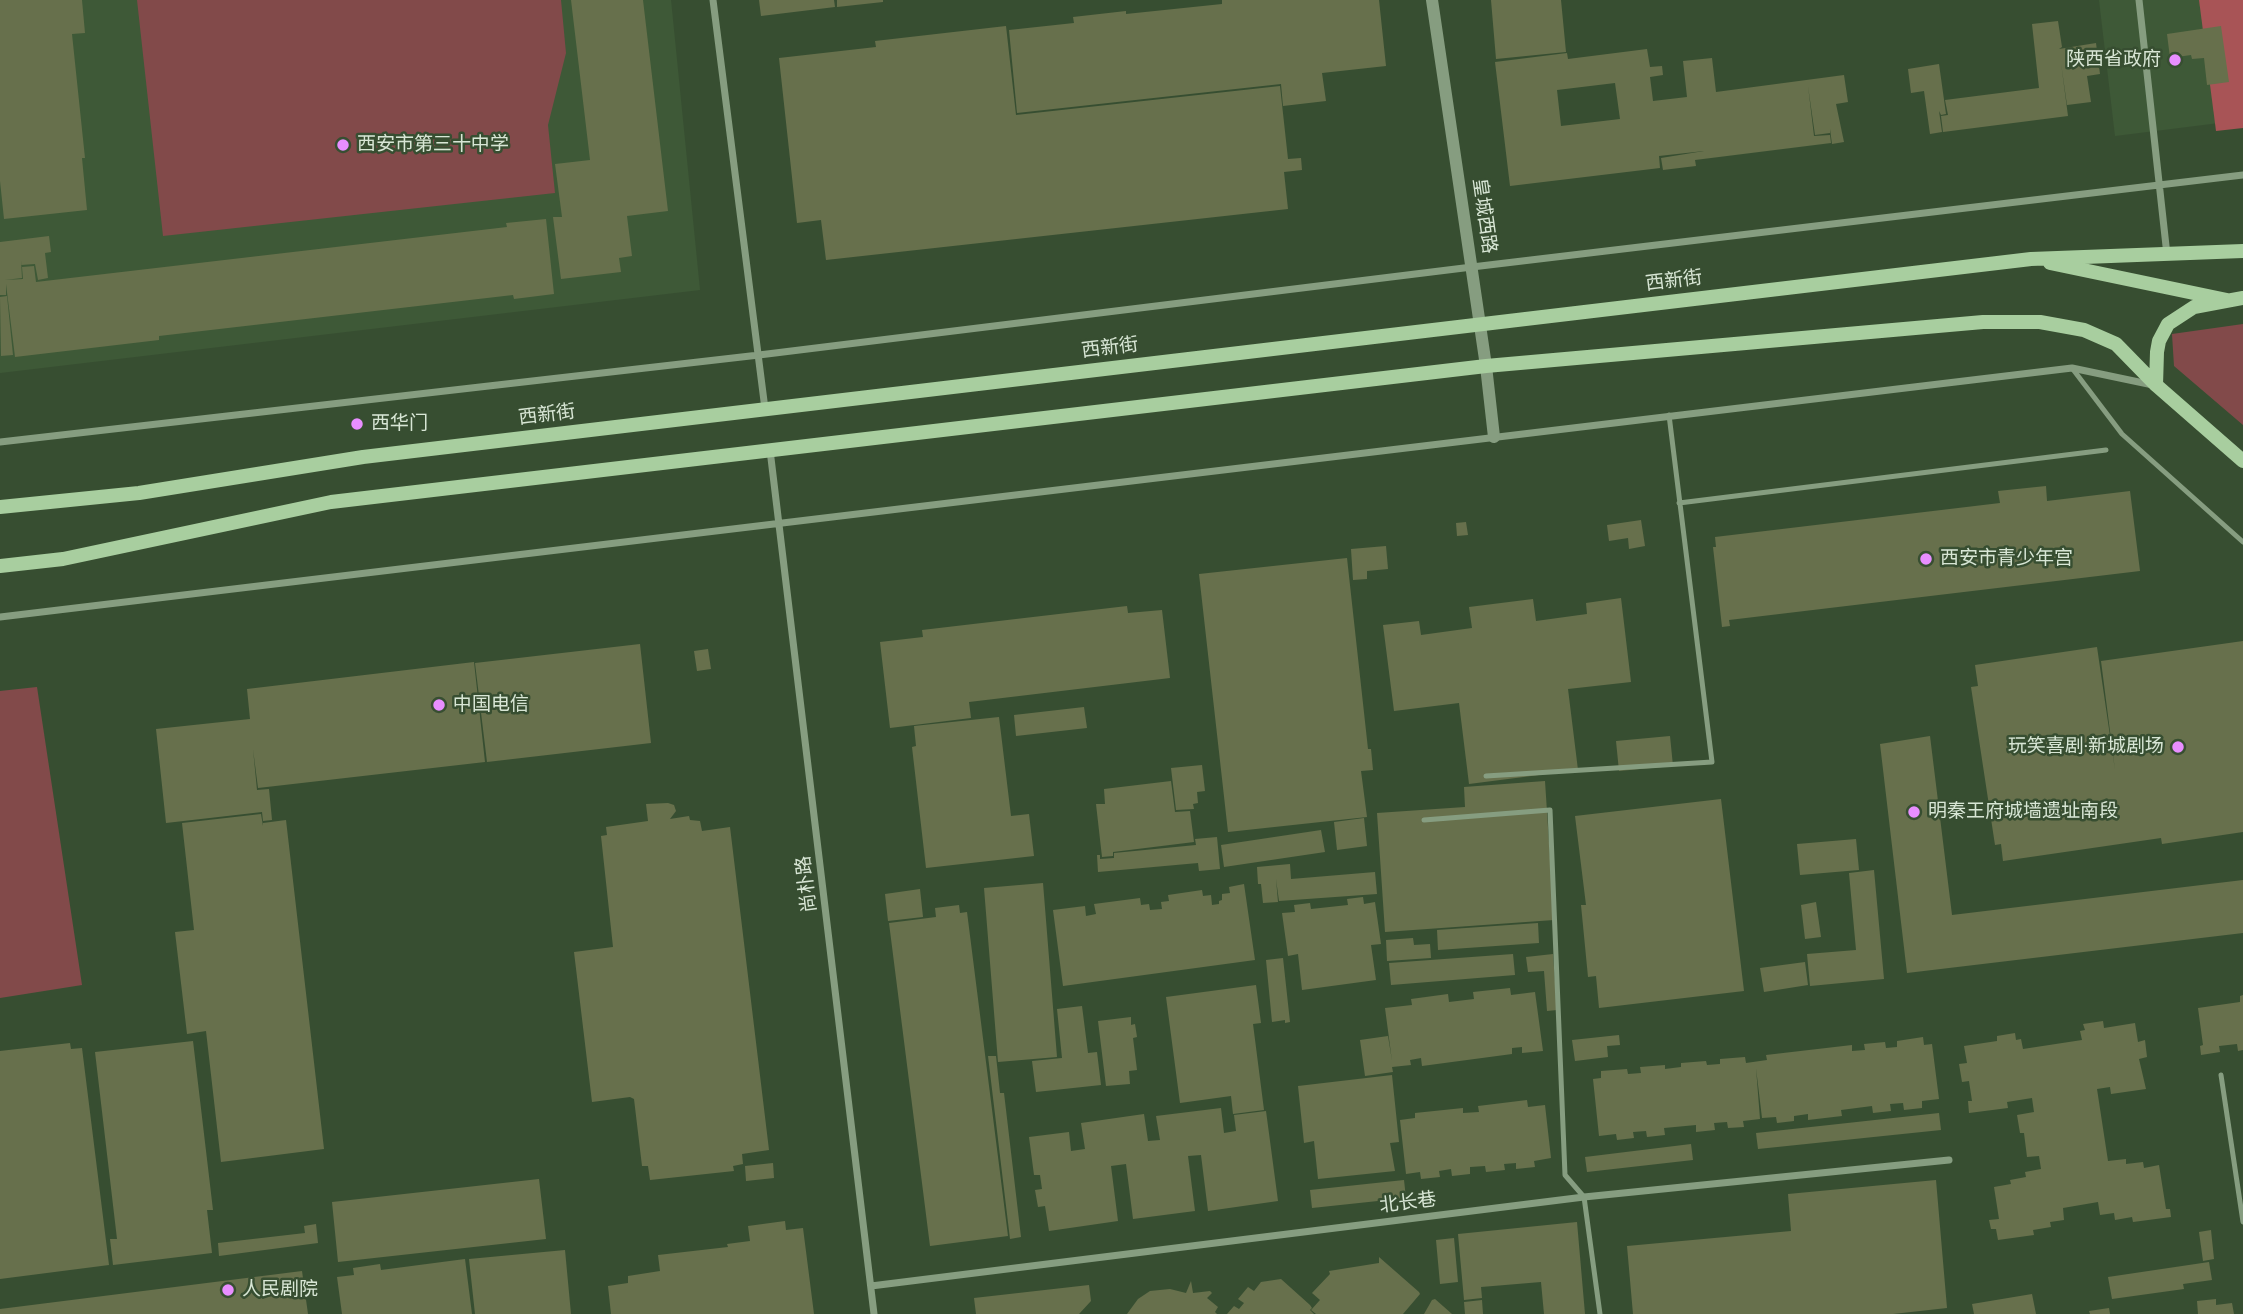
<!DOCTYPE html>
<html>
<head>
<meta charset="utf-8">
<style>
	body { margin:0 }
	canvas { display:block; background:#374e31 }
</style>
</head>
<body>
<canvas width="2243" height="1314"></canvas>
<script>
const ctx = document.querySelector('canvas').getContext('2d');
ctx.lineJoin = 'round';
function fillPath(path, color) { ctx.fillStyle = color; ctx.fill(path, 'evenodd'); }
const shape = rows => new Path2D(rows.map(r => 'M' + r).join(''));
function trace(path, color, width, dash) { ctx.strokeStyle = color; ctx.lineWidth = width; ctx.lineCap = dash ? 'butt' : 'round'; ctx.setLineDash(dash || []); ctx.stroke(path); }
function drawText(font, color, halo, rows, align = 'center') {
  ctx.font = font + ' Manrope,"Noto Sans SC",sans-serif'; ctx.lineWidth = 5; ctx.setLineDash([]); ctx.textBaseline = 'middle'; ctx.strokeStyle = halo; ctx.fillStyle = color; for (const [text, x, y, turn = 0] of rows) {
    ctx.save(); ctx.translate(x, y); ctx.rotate((+turn || 0) * Math.PI / 180); ctx.textAlign = isNaN(turn) ? turn : align; if (halo) ctx.strokeText(text, 0, 0); ctx.fillText(text, 0, 0); ctx.restore();
  }
}
fillPath(shape([
	[0,0,671,0,700,290,0,373],
	[2099,0,2243,0,2243,120,2115,136]
]), '#3e5937');
fillPath(shape([
	[137,0,561,0,566,53,548,125,555,193,163,236],
	[2243,324,2243,425,2174,366,2172,334],
	[37,687,82,985,0,998,0,691]
]), '#824a4a');
fillPath(shape([
	[2199,0,2243,0,2243,128,2216,131]
]), '#a85456');
fillPath(shape([
	[0,0,82,0,85,33,72,34,85,158,82,158,87,210,4,219,0,181],
	[571,0,643,0,668,211,627,216,632,256,619,258,621,272,561,279,553,217,562,217,555,164,590,160],
	[759,0,834,0,835,7,761,16],
	[837,0,883,0,883,2,837,7],
	[1222,0,1379,0,1386,66,1322,73,1326,101,1283,106,1281,84,1017,113,1009,30,1074,23,1073,17,1126,11,1126,14,1222,4],
	[1491,0,1561,0,1566,52,1496,59],
	[2058,21,2062,47,2059,49,2096,43,2100,74,2087,76,2091,102,2067,105,2061,63,2068,116,1943,132,1941,116,1948,115,1945,100,2039,88,2032,24],
	[1006,26,1016,115,1280,86,1288,159,1301,158,1302,170,1284,172,1288,209,826,260,821,220,797,223,779,58,876,47,875,41],
	[2221,26,2229,82,2207,85,2204,58,2192,59,2191,55,2170,58,2167,34],
	[1647,49,1650,67,1662,66,1663,75,1650,77,1653,101,1687,97,1683,61,1712,58,1716,92,1844,75,1848,102,1836,104,1844,142,1832,144,1830,129,1830,133,1815,135,1808,86,1814,136,1830,135,1831,143,1695,160,1696,166,1663,170,1661,158,1704,151,1659,156,1660,168,1510,186,1495,62,1567,53,1568,59],
	[1615,83,1620,119,1561,126,1557,90],
	[1939,64,1946,114,1941,115,1939,111,1942,132,1930,134,1924,91,1911,93,1908,69],
	[546,219,554,294,514,299,513,295,159,336,159,340,15,357,6,284,6,295,0,295,0,242,49,236,51,252,45,253,48,278,38,280,35,264,21,265,21,261,22,278,5,280,23,279,22,267,34,266,36,282,507,227,506,223],
	[7,296,13,355,1,356,0,297],
	[2046,486,2047,501,2130,491,2140,571,1729,620,1730,626,1722,627,1713,547,1716,547,1715,537,2000,503,1998,491],
	[1641,520,1645,546,1629,549,1628,538,1609,541,1607,525],
	[1466,522,1468,535,1457,536,1456,523],
	[1386,546,1388,569,1367,571,1367,579,1353,580,1351,549],
	[1347,558,1368,749,1371,749,1373,770,1361,771,1367,817,1228,832,1199,574],
	[1621,598,1631,682,1568,689,1578,770,1469,784,1459,703,1394,711,1383,625,1419,621,1421,635,1472,628,1469,607,1533,599,1536,621,1587,614,1586,603],
	[1127,606,1128,613,1162,610,1170,678,969,702,971,718,890,728,880,642,923,637,922,630],
	[2243,641,2243,832,2162,844,2161,838,2003,861,2001,844,1995,845,1971,687,1978,686,1975,665,2097,647,2115,770,2101,661],
	[640,644,651,743,487,762,475,663],
	[708,649,711,669,697,671,694,651],
	[474,662,485,762,258,788,253,749,257,790,269,789,272,820,263,821,262,812,166,823,156,729,250,719,247,689],
	[1084,707,1087,728,1016,736,1014,715],
	[999,717,1011,816,1029,814,1034,856,926,868,912,747,916,746,914,726],
	[1670,736,1673,766,1619,771,1616,741],
	[1930,736,1952,915,2243,880,2243,933,1907,973,1880,744],
	[1202,765,1205,791,1197,792,1198,803,1193,804,1194,809,1176,810,1171,768],
	[1171,781,1175,812,1190,811,1194,842,1113,852,1113,856,1102,857,1096,804,1105,804,1104,789],
	[1545,781,1554,920,1385,932,1377,813,1465,807,1464,787],
	[1721,799,1744,991,1599,1008,1596,976,1588,977,1581,905,1586,905,1575,816],
	[668,803,674,805,676,811,670,819,689,816,690,820,700,821,702,831,730,827,769,1150,742,1154,743,1164,733,1166,734,1171,650,1180,648,1166,642,1166,634,1099,630,1097,592,1102,574,952,613,947,601,836,607,835,606,827,648,821,646,804],
	[261,814,263,826,263,823,286,820,324,1149,221,1162,206,1031,187,1034,175,932,194,930,182,823],
	[1364,818,1367,846,1337,850,1334,822],
	[1321,830,1325,852,1224,867,1221,845],
	[1217,837,1220,869,1199,871,1198,863,1098,872,1097,855,1100,855,1100,859,1114,858,1114,853,1196,845,1195,839],
	[1856,839,1859,870,1800,875,1797,844],
	[1290,864,1291,879,1375,872,1377,894,1279,901,1276,879,1278,902,1263,903,1261,884,1258,884,1257,867],
	[1874,870,1884,979,1810,986,1807,954,1856,950,1849,873],
	[1043,883,1057,1057,998,1062,984,888],
	[1244,884,1255,960,1063,986,1053,910,1085,906,1086,916,1096,914,1094,904,1140,898,1141,905,1149,904,1150,910,1162,909,1161,902,1169,901,1168,895,1202,890,1203,896,1211,895,1212,905,1219,904,1219,901,1222,900,1222,894,1230,893,1229,887],
	[920,889,923,917,888,921,885,894],
	[1363,897,1364,904,1375,902,1381,944,1371,945,1376,980,1302,990,1298,954,1288,956,1282,913,1295,912,1294,905,1310,903,1311,909,1348,905,1347,899],
	[1816,902,1821,937,1805,939,1801,905],
	[959,905,960,913,967,912,1008,1236,930,1246,889,923,936,917,935,908],
	[1538,923,1539,943,1438,950,1437,930],
	[1413,938,1414,945,1430,944,1431,958,1387,961,1386,940],
	[1513,954,1515,975,1391,985,1389,963],
	[1553,954,1557,1010,1547,1011,1544,971,1528,972,1526,957],
	[1283,958,1290,1022,1285,1023,1285,1020,1272,1022,1266,960],
	[1805,962,1808,985,1764,992,1760,968],
	[1256,985,1261,1023,1253,1024,1264,1110,1233,1114,1231,1096,1180,1103,1166,997],
	[1510,988,1511,995,1535,992,1543,1051,1522,1053,1522,1047,1512,1048,1512,1054,1422,1066,1421,1058,1410,1060,1411,1065,1392,1067,1393,1072,1365,1076,1360,1040,1388,1036,1392,1061,1385,1008,1412,1005,1411,999,1448,994,1449,1002,1474,999,1473,992],
	[2243,995,2243,1050,2238,1051,2237,1044,2219,1046,2220,1052,2201,1055,2200,1046,2203,1045,2198,1008,2240,1002,2240,996],
	[1082,1006,1088,1053,1097,1052,1101,1085,1036,1092,1032,1061,1062,1058,1057,1009],
	[1131,1017,1131,1025,1135,1024,1137,1037,1133,1038,1137,1070,1129,1071,1130,1084,1106,1086,1098,1021],
	[2103,1021,2104,1028,2135,1023,2138,1042,2145,1040,2147,1057,2139,1059,2146,1089,2111,1094,2110,1087,2097,1089,2108,1161,2126,1159,2126,1164,2143,1162,2144,1168,2159,1165,2166,1209,2170,1209,2171,1217,2133,1222,2132,1217,2115,1220,2114,1213,2100,1215,2098,1202,2063,1208,2064,1220,2050,1222,2051,1227,2033,1230,2034,1235,1998,1240,1996,1229,1991,1229,1989,1220,1999,1219,1994,1187,2011,1184,2010,1180,2026,1177,2025,1172,2041,1169,2039,1156,2027,1157,2024,1133,2020,1133,2017,1115,2034,1112,2032,1098,2007,1102,2008,1108,1969,1113,1968,1101,1972,1101,1969,1081,1962,1082,1959,1064,1967,1063,1964,1046,1997,1041,1997,1036,2015,1033,2016,1040,2021,1039,2023,1049,2082,1040,2080,1031,2085,1030,2083,1024],
	[1619,1035,1620,1045,1607,1046,1608,1057,1575,1061,1572,1040],
	[1923,1037,1924,1045,1932,1044,1939,1099,1922,1101,1922,1108,1904,1110,1903,1103,1890,1104,1891,1111,1873,1113,1872,1106,1841,1110,1842,1116,1808,1120,1808,1114,1794,1116,1794,1121,1777,1123,1776,1117,1762,1118,1756,1068,1760,1119,1743,1121,1744,1127,1728,1128,1727,1122,1714,1123,1715,1130,1696,1132,1696,1125,1664,1128,1665,1135,1647,1137,1646,1131,1633,1132,1634,1138,1617,1140,1616,1134,1599,1136,1593,1079,1601,1078,1601,1071,1627,1069,1628,1074,1641,1073,1640,1067,1665,1065,1665,1069,1681,1067,1681,1063,1706,1061,1707,1065,1720,1064,1720,1059,1745,1057,1746,1063,1767,1060,1766,1055,1852,1045,1852,1051,1865,1050,1864,1044,1885,1042,1886,1048,1897,1047,1897,1041],
	[193,1041,213,1210,207,1210,212,1253,113,1265,110,1239,117,1239,95,1052],
	[70,1043,71,1049,82,1048,109,1265,0,1279,0,1051],
	[988,1056,996,1056,1000,1093,1004,1093,1021,1237,1010,1239],
	[1392,1075,1399,1142,1390,1143,1395,1171,1318,1179,1314,1141,1304,1143,1298,1086],
	[1527,1100,1528,1107,1545,1105,1551,1158,1534,1161,1535,1167,1516,1169,1516,1163,1504,1164,1505,1170,1486,1172,1485,1166,1470,1167,1470,1174,1452,1176,1451,1169,1439,1171,1440,1177,1421,1179,1420,1172,1406,1174,1400,1120,1415,1118,1415,1113,1463,1108,1463,1113,1479,1112,1478,1106],
	[1221,1108,1224,1133,1236,1131,1234,1115,1266,1111,1278,1201,1208,1211,1201,1155,1188,1156,1195,1211,1133,1219,1126,1164,1111,1166,1118,1221,1049,1231,1045,1206,1038,1207,1035,1190,1042,1189,1040,1175,1034,1175,1029,1137,1069,1132,1071,1151,1085,1149,1081,1123,1144,1114,1148,1141,1160,1140,1156,1116],
	[1939,1113,1941,1130,1758,1149,1756,1133],
	[1691,1144,1693,1160,1587,1172,1585,1157],
	[773,1163,774,1178,746,1181,745,1166],
	[539,1179,546,1239,338,1262,332,1202],
	[1404,1180,1406,1198,1312,1208,1310,1190],
	[1936,1180,1947,1308,1893,1314,1633,1314,1627,1246,1791,1231,1788,1194],
	[785,1221,786,1230,803,1228,814,1314,611,1314,608,1286,628,1283,628,1276,660,1271,658,1255,728,1247,727,1244,750,1241,748,1226],
	[1577,1222,1585,1314,1544,1314,1541,1282,1481,1287,1482,1298,1464,1300,1458,1234],
	[316,1224,318,1243,219,1256,218,1243,305,1233,304,1226],
	[2211,1230,2214,1259,2203,1261,2199,1232],
	[1454,1238,1458,1282,1440,1284,1436,1240],
	[565,1250,571,1314,475,1314,469,1259],
	[1379,1257,1419,1292,1420,1294,1403,1314,1316,1314,1311,1310,1320,1300,1312,1293,1330,1274,1329,1271,1379,1263],
	[465,1259,472,1314,342,1314,337,1277,354,1275,353,1268,380,1264,381,1270],
	[2209,1262,2212,1280,2183,1284,2184,1289,2112,1299,2108,1277],
	[302,1271,308,1314,0,1314,0,1309],
	[1281,1279,1310,1305,1312,1308,1310,1310,1314,1314,1227,1314,1234,1306,1239,1309,1244,1303,1238,1299,1248,1287,1254,1291,1261,1282],
	[1191,1281,1193,1293,1210,1291,1212,1293,1207,1298,1218,1307,1215,1312,1217,1314,1127,1314,1138,1299,1150,1291,1170,1289,1186,1293],
	[1089,1285,1091,1301,1079,1314,976,1314,974,1298],
	[2032,1294,2036,1314,1974,1314,1972,1304],
	[1435,1299,1452,1314,1424,1314,1432,1300],
	[2216,1299,2216,1305,2232,1303,2234,1314,2198,1314,2197,1301],
	[1482,1300,1483,1314,1465,1314,1464,1302],
	[2109,1308,2110,1314,2090,1314,2089,1311]
]), '#67704c');
trace(shape([
	[2072,368,2122,434,2243,542],
	[1679,503,2106,450],
	[1486,776,1712,762,1669,415],
	[1424,820,1550,810,1565,1175,1584,1197,1600,1314],
	[2221,1075,2243,1222]
]), '#869d80', 5);
trace(shape([
	[713,0,765,409],
	[2139,0,2167,255],
	[0,442,759,355,1472,267,2243,175],
	[770,450,874,1314],
	[0,617,2072,368,2153,385],
	[871,1286,1584,1197,1949,1160]
]), '#869d80', 7);
trace(shape([
	[1432,0,1486,366,1494,437]
]), '#869d80', 12);
trace(shape([
	[2050,263,2227,300],
	[2156,385,2157,352,2159,341,2168,324,2194,307,2243,298],
	[0,507,139,493,363,457,2031,259,2243,251],
	[0,566,63,559,331,502,1486,366,1983,322,2040,322,2084,330,2116,344,2156,385,2243,461]
]), '#a8ce9f', 14);
for (const [x, y, r, color] of [
	[2175,60,7,"#e88eff"],
	[343,145,7,"#e88eff"],
	[357,424,7,"#e88eff"],
	[1926,559,7,"#e88eff"],
	[439,705,7,"#e88eff"],
	[2178,747,7,"#e88eff"],
	[1914,812,7,"#e88eff"],
	[228,1290,7,"#e88eff"]
]) { const dot = new Path2D(); dot.arc(x, y, r, 0, 2 * Math.PI); ctx.fillStyle = color; ctx.fill(dot); trace(dot, '#374e31', 2.5); }
drawText('19px', '#d8e6d5', '#374e31', [
	["陕西省政府",2161,60,"right"],
	["西安市第三十中学",357,145],
	["西华门",371,424],
	["西安市青少年宫",1940,559],
	["中国电信",453,705],
	["玩笑喜剧·新城剧场",2164,747,"right"],
	["明秦王府城墙遗址南段",1928,812],
	["人民剧院",242,1290]
], 'left');
drawText('19px', '#d8e6d5', '#374e31', [
	["皇城西路",1484,216,82],
	["西新街",1674,281,-7],
	["西新街",1110,348,-7],
	["西新街",547,415,-7],
	["尚朴路",807,884,-97],
	["北长巷",1408,1203,-7]
]);
</script>
</body>
</html>
